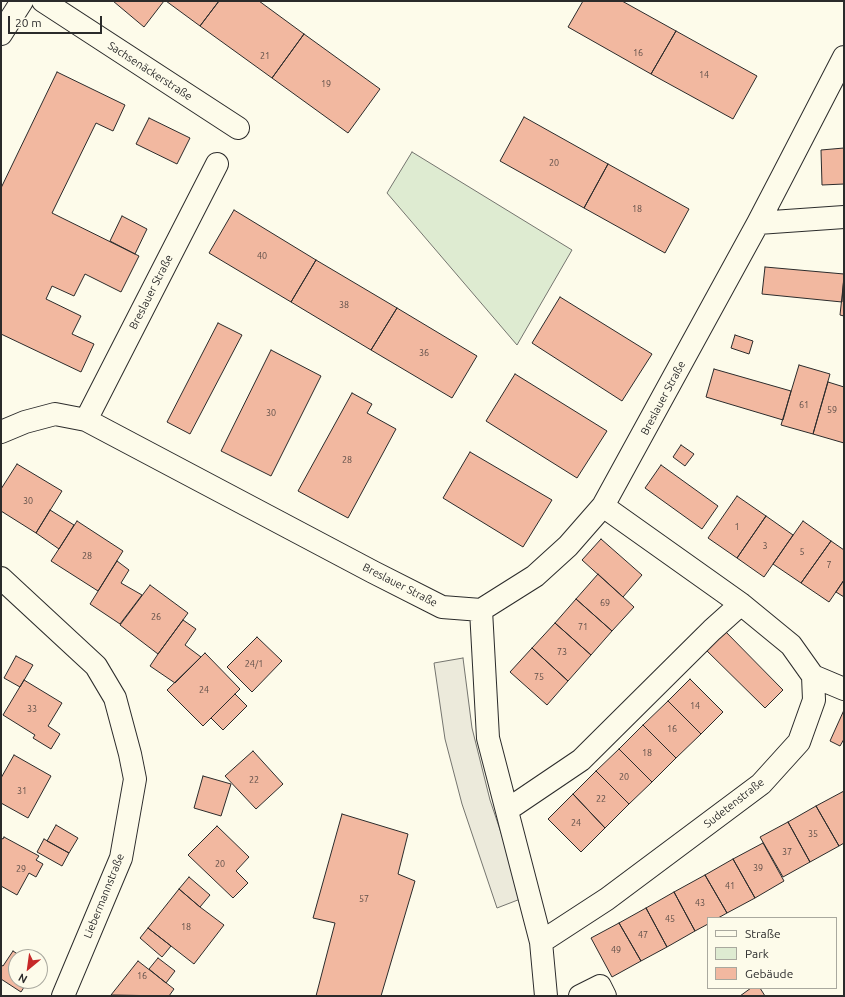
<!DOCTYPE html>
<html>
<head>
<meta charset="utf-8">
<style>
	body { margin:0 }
	#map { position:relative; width:845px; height:997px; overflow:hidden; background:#fdfbea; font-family:Ubuntu,sans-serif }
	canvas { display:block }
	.frame { position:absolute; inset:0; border:2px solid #2b2b2b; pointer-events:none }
	.legend { position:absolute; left:707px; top:917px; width:130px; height:72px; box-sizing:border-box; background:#fdfbea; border:1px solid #a9a89e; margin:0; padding:5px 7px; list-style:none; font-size:12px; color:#2b2b2b }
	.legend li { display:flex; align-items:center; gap:8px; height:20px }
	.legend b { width:20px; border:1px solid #a9a89e }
	.north { position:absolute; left:8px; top:949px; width:40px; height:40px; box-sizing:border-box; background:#fdfbea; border:1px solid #a9a89e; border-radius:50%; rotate:209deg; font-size:11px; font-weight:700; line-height:16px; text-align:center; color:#2b2b2b }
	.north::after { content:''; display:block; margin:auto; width:14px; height:18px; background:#c62828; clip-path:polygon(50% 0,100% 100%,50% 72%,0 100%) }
	.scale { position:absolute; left:8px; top:16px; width:94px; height:18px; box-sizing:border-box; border:2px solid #2b2b2b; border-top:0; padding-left:5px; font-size:12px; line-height:14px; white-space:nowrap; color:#2b2b2b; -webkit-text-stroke:3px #fdfbea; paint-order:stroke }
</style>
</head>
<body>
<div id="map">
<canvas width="845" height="997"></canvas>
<div class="frame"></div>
<ul class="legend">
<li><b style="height:5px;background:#fdfbea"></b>Straße</li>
<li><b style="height:11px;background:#deebd1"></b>Park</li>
<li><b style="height:11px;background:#f2b8a0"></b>Gebäude</li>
</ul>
<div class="north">N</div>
<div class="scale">20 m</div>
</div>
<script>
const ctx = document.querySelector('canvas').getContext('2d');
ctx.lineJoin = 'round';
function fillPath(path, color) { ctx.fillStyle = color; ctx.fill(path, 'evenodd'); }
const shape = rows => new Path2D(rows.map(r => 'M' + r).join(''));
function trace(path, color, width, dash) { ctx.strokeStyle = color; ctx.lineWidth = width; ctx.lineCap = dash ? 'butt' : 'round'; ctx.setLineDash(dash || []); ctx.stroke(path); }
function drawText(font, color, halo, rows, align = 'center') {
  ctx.font = font + ' Ubuntu,sans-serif'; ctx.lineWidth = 3; ctx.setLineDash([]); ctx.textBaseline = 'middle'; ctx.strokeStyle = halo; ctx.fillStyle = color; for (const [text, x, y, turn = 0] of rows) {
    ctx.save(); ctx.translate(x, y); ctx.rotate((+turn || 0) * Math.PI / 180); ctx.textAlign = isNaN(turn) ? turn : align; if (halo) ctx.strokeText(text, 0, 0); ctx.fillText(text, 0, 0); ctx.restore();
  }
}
const green = shape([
	[412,152,572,250,517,345,387,193,412,152]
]);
fillPath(green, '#deebd1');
trace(green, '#74746e', 1);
const parking = shape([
	[463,658,472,728,490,800,523,898,497,908,462,804,445,739,434,663,463,658]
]);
fillPath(parking, '#eceadb');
trace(parking, '#74746e', 1);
const building = shape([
	[113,1,164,1,144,27,113,1],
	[166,1,219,1,200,26,166,1],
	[219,1,259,1,304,34,272,78,200,26,219,1],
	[583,1,622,1,676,31,651,74,568,27,583,1],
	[676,31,757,76,733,119,651,74,676,31],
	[304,34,380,89,348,133,272,78,304,34],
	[57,72,125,105,113,131,96,123,52,213,139,256,121,292,85,274,74,296,52,286,46,299,81,316,72,334,94,344,81,372,1,334,1,188,57,72],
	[524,117,608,164,584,208,500,161,524,117],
	[149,118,190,138,177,164,136,144,149,118],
	[844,148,844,184,822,185,821,150,844,148],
	[608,164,689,209,665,253,584,208,608,164],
	[234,210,316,260,291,302,209,253,234,210],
	[122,216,147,229,135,254,110,241,122,216],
	[316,260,397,308,371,350,291,302,316,260],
	[765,267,844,274,842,302,762,294,765,267],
	[844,278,844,316,840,315,844,278],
	[560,297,652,354,622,401,532,343,560,297],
	[397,308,477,356,452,398,371,350,397,308],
	[218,323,242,335,190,434,167,422,218,323],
	[735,335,753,341,749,354,731,348,735,335],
	[271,350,321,376,271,476,221,451,271,350],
	[799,365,830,374,813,434,781,425,799,365],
	[714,369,791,391,783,420,706,397,714,369],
	[515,374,607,431,577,478,486,421,515,374],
	[828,382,844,387,844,443,813,434,828,382],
	[352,393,372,404,367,413,396,429,348,518,298,491,352,393],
	[681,445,694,454,685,466,673,457,681,445],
	[470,452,552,500,523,547,443,498,470,452],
	[17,464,62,491,36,533,1,511,1,489,17,464],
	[661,465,718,506,702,529,645,488,661,465],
	[737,496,766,516,737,558,708,538,737,496],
	[50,510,74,525,59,549,36,533,50,510],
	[766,516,793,535,764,577,737,558,766,516],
	[77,521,123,551,98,591,51,561,77,521],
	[803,521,831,541,801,583,773,564,803,521],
	[601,539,642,575,623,597,582,560,601,539],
	[831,541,844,550,844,580,829,602,801,583,831,541],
	[117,561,129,570,121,583,142,595,120,624,90,604,117,561],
	[598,574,634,607,612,631,576,599,598,574],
	[844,580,844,597,836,592,844,580],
	[150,585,188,613,158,654,120,625,150,585],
	[576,599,612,631,591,655,555,623,576,599],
	[183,620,196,629,185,645,201,657,175,683,150,666,158,654,183,620],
	[555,623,591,655,568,681,532,648,555,623],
	[722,628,783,690,765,708,703,647,722,628],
	[257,637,282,661,252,692,227,667,257,637],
	[532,648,568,681,547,705,510,672,532,648],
	[205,653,240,689,203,726,167,690,205,653],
	[16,656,33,665,20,687,4,678,16,656],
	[690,679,723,712,701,734,668,701,690,679],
	[24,680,62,703,48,726,60,734,51,749,33,738,35,735,3,715,24,680],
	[235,694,247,706,223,730,211,718,235,694],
	[668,701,701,734,676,758,643,725,668,701],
	[844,710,844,739,840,746,830,741,844,710],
	[643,725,676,758,652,782,619,749,643,725],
	[619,749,652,782,629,804,596,771,619,749],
	[253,751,283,784,256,809,225,776,253,751],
	[14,755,51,776,28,818,1,803,1,778,14,755],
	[596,771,629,804,605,828,573,794,596,771],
	[203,776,231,784,221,816,194,808,203,776],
	[844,791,844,843,839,846,816,806,844,791],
	[573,794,605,828,581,852,548,819,573,794],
	[816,806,839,846,810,862,788,822,816,806],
	[342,814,408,834,398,874,415,881,381,996,316,996,335,923,313,918,342,814],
	[788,822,810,862,783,877,760,837,788,822],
	[56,825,78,838,69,853,47,841,56,825],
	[217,826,249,857,236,871,248,883,233,898,188,855,217,826],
	[4,837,39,856,36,860,43,864,36,877,29,873,17,895,1,886,1,838,3,839,4,837],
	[44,839,69,853,62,866,37,852,44,839],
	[763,843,784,881,755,898,733,859,763,843],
	[733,859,755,898,727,913,705,875,733,859],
	[705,875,727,913,718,918,708,918,708,924,695,931,674,892,705,875],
	[189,877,210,895,200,907,179,889,189,877],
	[179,889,200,907,224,925,194,964,148,928,179,889],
	[674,892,695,931,667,947,646,908,674,892],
	[646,908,667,947,641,961,619,923,646,908],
	[619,923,641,961,612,977,591,938,619,923],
	[148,928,171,946,162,957,140,938,148,928],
	[13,951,22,957,16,957,16,981,28,981,21,992,1,979,1,965,3,966,13,951],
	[158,958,175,971,166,983,149,969,158,958],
	[138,961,174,989,169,996,111,995,138,961],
	[751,988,760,988,765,996,740,996,751,988]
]);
fillPath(building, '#f2b8a0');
trace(building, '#2b2b2b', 1);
const minor = shape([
	[43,1,238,128],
	[1,34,22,1],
	[758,223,844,217],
	[86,420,217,164],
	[1,432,25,422,55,414,86,420,373,572,442,607,481,610,535,576,568,546,603,506,758,223,783,175,844,57],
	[1,578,96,666,115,698,130,754,135,779,121,858,63,996],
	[481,610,488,738,541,942,546,996],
	[813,676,844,689],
	[507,810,581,760,712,630,741,604],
	[541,942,607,899,761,784,799,742,814,700,813,676,791,645,741,604,603,506],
	[580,996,600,986,605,996]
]);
trace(minor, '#2b2b2b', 24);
trace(minor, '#fdfbea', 22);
drawText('9px', '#5d4e48', null, [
	["16",638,53],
	["21",265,56],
	["14",704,75],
	["19",326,84],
	["20",554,163],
	["18",637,209],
	["40",262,256],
	["38",344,305],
	["36",424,353],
	["61",804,405],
	["59",832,410],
	["30",271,413],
	["28",347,460],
	["30",28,501],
	["1",737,527],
	["3",765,546],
	["5",802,552],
	["28",87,556],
	["7",829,565],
	["69",605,603],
	["26",156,617],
	["71",583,627],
	["73",562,652],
	["24/1",254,664],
	["75",539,677],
	["24",204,690],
	["14",695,706],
	["33",32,709],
	["16",672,729],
	["18",647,753],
	["20",624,777],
	["22",254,780],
	["31",22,791],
	["22",601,799],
	["24",576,823],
	["35",813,834],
	["37",787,852],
	["20",220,864],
	["39",758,868],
	["29",21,869],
	["41",730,886],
	["57",364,899],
	["43",700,903],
	["45",670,919],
	["18",186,927],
	["47",643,935],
	["49",616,950],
	["16",142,976]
]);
drawText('11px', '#2b2b2b', '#fdfbea', [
	["Sachsenäckerstraße",150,71,33],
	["Breslauer Straße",151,292,-63],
	["Breslauer Straße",663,398,-62],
	["Breslauer Straße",400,585,27],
	["Sudetenstraße",734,803,-38],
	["Liebermannstraße",104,896,-68]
]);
</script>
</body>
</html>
